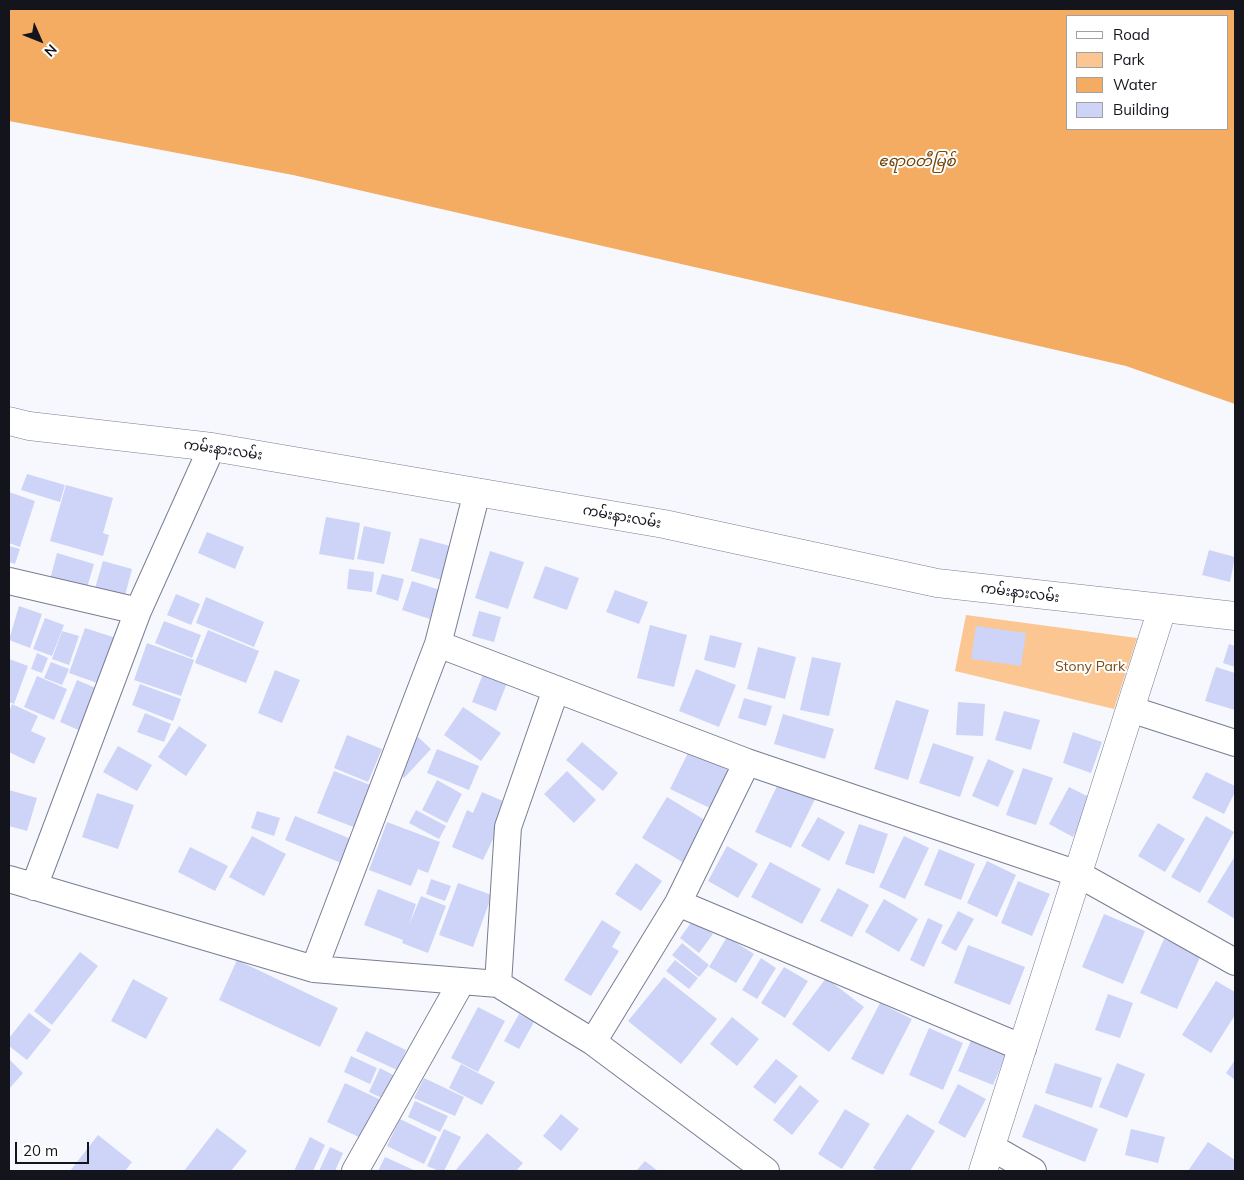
<!DOCTYPE html>
<html>
<head>
<meta charset="utf-8">
<style>
	body { margin:0 }
	#map { position:relative; width:1244px; height:1180px; overflow:hidden; background:#f7f8fd; font-family:Mulish,sans-serif }
	canvas { display:block }
	.frame { position:absolute; inset:0; border:10px solid #13141c; pointer-events:none }
	.legend { position:absolute; left:1066px; top:15px; width:162px; height:115px; box-sizing:border-box; background:#fff; border:1px solid #a1a1a4; margin:0; padding:6px 9px; list-style:none; font-size:15px; color:#13141c }
	.legend li { display:flex; align-items:center; gap:10px; height:25px }
	.legend b { width:25px; border:1px solid #a1a1a4 }
	.north { position:absolute; left:15px; top:15px; width:50px; height:50px; -webkit-text-stroke:4px #fff; paint-order:stroke; rotate:134deg; font-size:14px; font-weight:700; line-height:20px; text-align:center; color:#13141c }
	.north::after { content:''; display:block; margin:auto; width:18px; height:22px; background:#13141c; clip-path:polygon(50% 0,100% 100%,50% 72%,0 100%) }
	.scale { position:absolute; left:15px; top:1142px; width:74px; height:22px; box-sizing:border-box; border:2px solid #13141c; border-top:0; padding-left:6px; font-size:15px; line-height:18px; white-space:nowrap; color:#13141c; -webkit-text-stroke:4px #fff; paint-order:stroke }
</style>
</head>
<body>
<div id="map">
<canvas width="1244" height="1180"></canvas>
<div class="frame"></div>
<ul class="legend">
<li><b style="height:6px;background:#fff"></b>Road</li>
<li><b style="height:14px;background:#fbc691"></b>Park</li>
<li><b style="height:14px;background:#f3ac62"></b>Water</li>
<li><b style="height:14px;background:#cdd4f7"></b>Building</li>
</ul>
<div class="north">N</div>
<div class="scale">20 m</div>
</div>
<script>
const ctx = document.querySelector('canvas').getContext('2d');
ctx.lineJoin = 'round';
function fillPath(path, color) { ctx.fillStyle = color; ctx.fill(path, 'evenodd'); }
const shape = rows => new Path2D(rows.map(r => 'M' + r).join(''));
function trace(path, color, width, dash) { ctx.strokeStyle = color; ctx.lineWidth = width; ctx.lineCap = dash ? 'butt' : 'round'; ctx.setLineDash(dash || []); ctx.stroke(path); }
function drawText(font, color, halo, rows, align = 'center') {
  ctx.font = font + ' Mulish,"Noto Sans Myanmar",sans-serif'; ctx.lineWidth = 4; ctx.setLineDash([]); ctx.textBaseline = 'middle'; ctx.strokeStyle = halo; ctx.fillStyle = color; for (const [text, x, y, turn = 0] of rows) {
    ctx.save(); ctx.translate(x, y); ctx.rotate((+turn || 0) * Math.PI / 180); ctx.textAlign = isNaN(turn) ? turn : align; if (halo) ctx.strokeText(text, 0, 0); ctx.fillText(text, 0, 0); ctx.restore();
  }
}
fillPath(shape([
	[966,615,1137,638,1114,709,955,671]
]), '#fbc691');
fillPath(shape([
	[9,9,1235,9,1235,404,1126,366,293,175,9,121],
	[1068,16,1228,16,1228,129,1068,129]
]), '#f3ac62');
fillPath(shape([
	[27,474,65,485,60,502,21,490],
	[66,485,113,498,103,533,109,535,103,556,50,541],
	[9,492,35,501,20,547,9,543],
	[326,517,360,523,354,560,319,554],
	[364,526,391,532,384,564,357,559],
	[207,532,244,547,235,569,198,553],
	[420,538,454,547,445,581,411,571],
	[9,546,20,549,15,564,9,562],
	[1209,550,1235,557,1230,582,1202,575],
	[490,551,524,562,508,609,475,598],
	[57,553,94,564,84,598,48,587],
	[103,561,132,569,123,603,93,595],
	[545,566,579,578,567,610,533,598],
	[349,569,374,572,372,592,347,589],
	[382,574,404,579,398,601,376,594],
	[412,581,440,590,430,619,402,610],
	[615,590,648,602,639,624,606,612],
	[176,594,200,604,191,625,167,615],
	[206,597,264,622,254,647,196,623],
	[19,606,42,614,30,648,9,640],
	[479,611,501,617,494,642,472,636],
	[45,618,64,625,52,656,33,649],
	[164,621,201,635,192,658,155,643],
	[650,625,687,635,674,687,637,678],
	[976,626,1026,633,1021,666,971,659],
	[85,628,119,639,100,684,69,673],
	[208,630,259,651,246,683,195,663],
	[62,631,79,636,69,665,52,659],
	[710,635,742,643,735,668,704,660],
	[147,643,194,660,181,696,134,680],
	[1229,644,1235,646,1235,667,1223,663],
	[758,647,796,657,785,699,747,689],
	[37,653,48,658,42,673,31,669],
	[812,657,841,663,829,716,800,710],
	[9,659,28,666,14,704,9,702],
	[51,662,69,669,62,685,44,678],
	[1216,667,1235,673,1235,710,1205,701],
	[485,669,509,678,496,711,472,702],
	[696,669,736,685,719,727,679,711],
	[275,670,300,680,282,723,258,713],
	[37,676,67,689,54,720,24,707],
	[77,680,98,689,81,731,60,722],
	[140,684,181,699,173,721,132,705],
	[744,698,772,706,766,726,738,718],
	[896,700,929,710,908,780,874,769],
	[958,702,985,704,983,736,956,735],
	[12,704,38,716,31,731,46,738,34,764,9,752,9,712],
	[463,707,501,733,481,761,444,735],
	[1004,711,1040,720,1031,750,995,740],
	[145,713,171,724,164,742,137,732],
	[783,714,834,729,825,759,774,744],
	[179,726,207,745,186,776,158,757],
	[1073,732,1102,742,1091,773,1063,763],
	[347,735,382,749,368,782,334,768],
	[418,737,431,749,404,778,391,766],
	[582,742,618,773,603,791,566,760],
	[933,743,974,757,960,797,919,783],
	[118,746,152,765,137,791,103,772],
	[437,749,479,766,469,790,427,773],
	[689,751,732,772,714,810,670,789],
	[988,759,1014,771,998,807,972,796],
	[1023,768,1053,778,1036,825,1006,815],
	[334,771,381,789,364,831,317,813],
	[567,771,596,800,574,823,544,794],
	[1206,772,1235,786,1235,792,1224,814,1192,798],
	[437,780,462,794,447,823,422,810],
	[779,782,815,799,791,848,755,832],
	[1069,787,1093,799,1073,837,1049,824],
	[9,790,37,798,27,831,9,826],
	[482,792,510,804,483,860,452,847,467,810,473,813],
	[97,793,134,805,118,849,82,837],
	[667,797,708,822,684,863,642,838],
	[416,810,446,826,439,839,409,823],
	[257,811,280,818,274,836,251,828],
	[295,816,356,841,346,865,285,840],
	[1206,816,1234,832,1200,893,1171,877],
	[818,817,845,832,829,861,801,846],
	[387,822,440,842,428,873,418,869,411,886,369,870],
	[1158,823,1185,839,1165,872,1138,856],
	[859,824,888,834,874,874,845,864],
	[252,836,286,854,264,896,229,877],
	[904,836,929,848,905,899,879,887],
	[727,846,758,864,738,898,708,881],
	[190,847,228,866,215,891,178,872],
	[939,849,975,864,961,900,924,885],
	[1235,856,1235,919,1207,902],
	[987,861,1016,875,997,917,967,903],
	[770,862,821,889,802,924,751,897],
	[636,863,662,881,641,911,615,894],
	[431,879,451,886,445,901,426,894],
	[1018,881,1050,894,1032,936,1001,923],
	[458,883,492,895,473,947,439,935],
	[838,888,869,905,852,937,820,921],
	[378,889,416,904,409,925,421,896,446,906,428,953,402,943,403,940,364,925],
	[884,899,918,919,899,952,865,932],
	[958,911,974,919,956,951,941,943],
	[1104,914,1145,931,1123,984,1082,967],
	[928,918,943,925,924,967,910,960],
	[602,920,621,932,612,947,619,951,591,996,564,980],
	[693,920,713,934,699,953,680,938],
	[727,937,754,954,736,983,709,967],
	[1164,939,1201,955,1177,1009,1140,993],
	[682,943,709,965,699,977,672,955],
	[968,945,1025,967,1010,1005,954,983],
	[80,952,98,966,52,1025,34,1011],
	[761,958,776,968,757,999,742,990],
	[237,960,338,1008,320,1047,219,1000],
	[675,960,698,978,689,989,666,971],
	[784,967,808,981,785,1018,761,1003],
	[664,977,717,1019,681,1064,628,1021],
	[826,978,864,1007,829,1052,792,1024],
	[133,979,168,998,146,1039,111,1021],
	[1216,981,1235,992,1235,1015,1211,1053,1182,1035],
	[1108,994,1133,1003,1120,1038,1095,1030],
	[880,1003,912,1019,883,1075,851,1059],
	[478,1007,505,1021,478,1072,451,1058],
	[29,1013,51,1030,27,1060,9,1046,9,1038],
	[519,1014,534,1022,519,1049,504,1041],
	[732,1017,759,1039,737,1066,710,1044],
	[929,1028,963,1043,943,1090,909,1075],
	[366,1031,406,1050,397,1070,356,1051],
	[972,1038,1007,1052,993,1085,958,1071],
	[351,1056,377,1068,370,1084,344,1072],
	[9,1059,23,1073,9,1089],
	[776,1059,798,1076,775,1104,753,1087],
	[1235,1060,1235,1080,1226,1073],
	[1055,1063,1102,1078,1092,1108,1045,1093],
	[1117,1063,1145,1074,1127,1118,1099,1107],
	[461,1064,495,1082,482,1105,449,1088],
	[380,1068,395,1076,384,1099,369,1092],
	[424,1078,464,1097,455,1116,414,1098],
	[345,1083,381,1100,363,1139,327,1122],
	[958,1084,986,1099,965,1138,938,1123],
	[800,1085,819,1101,792,1135,773,1120],
	[415,1101,448,1116,440,1132,408,1117],
	[1035,1104,1098,1129,1085,1162,1022,1137],
	[845,1109,870,1124,842,1169,818,1154],
	[561,1114,579,1129,561,1151,543,1136],
	[907,1114,935,1131,910,1171,879,1171,873,1168],
	[400,1119,437,1137,424,1164,387,1146],
	[217,1128,247,1151,231,1171,184,1171],
	[444,1129,461,1137,444,1171,439,1171,427,1166],
	[1131,1129,1165,1137,1158,1163,1125,1155],
	[487,1133,523,1163,516,1171,455,1171],
	[98,1135,132,1162,125,1171,70,1171],
	[310,1137,325,1145,313,1171,294,1171],
	[1208,1142,1235,1160,1235,1171,1188,1171],
	[330,1147,343,1153,335,1171,319,1171],
	[385,1157,416,1171,378,1171],
	[645,1161,658,1171,636,1171]
]), '#cdd4f7');
const minor = shape([
	[9,581,138,611],
	[438,644,747,762,1078,874,1235,962],
	[1130,709,1235,743],
	[9,879,314,969,498,984,593,1042,766,1171],
	[34,887,138,611,212,447],
	[678,903,1023,1048],
	[314,969,438,644,477,492],
	[498,984,508,827,556,689],
	[593,1042,678,903,747,762],
	[991,1147,1033,1171],
	[355,1171,462,981]
]);
const tertiary = shape([
	[9,421,29,426,212,447,664,524,937,583,1235,616],
	[983,1171,1162,609]
]);
trace(minor, '#797d93', 28);
trace(tertiary, '#797d93', 29);
trace(minor, '#fff', 26);
trace(tertiary, '#fff', 28);
drawText('14px', '#13141c', '#fff', [
	["ကမ်းနားလမ်း",223,450,8],
	["ကမ်းနားလမ်း",622,517,10],
	["ကမ်းနားလမ်း",1020,593,7]
]);
drawText('14px', '#7a4c15', '#fff', [
	["Stony Park",1090,667]
]);
drawText('italic 15px', '#724509', '#fff', [
	["ဧရာဝတီမြစ်",917,161]
]);
</script>
</body>
</html>
